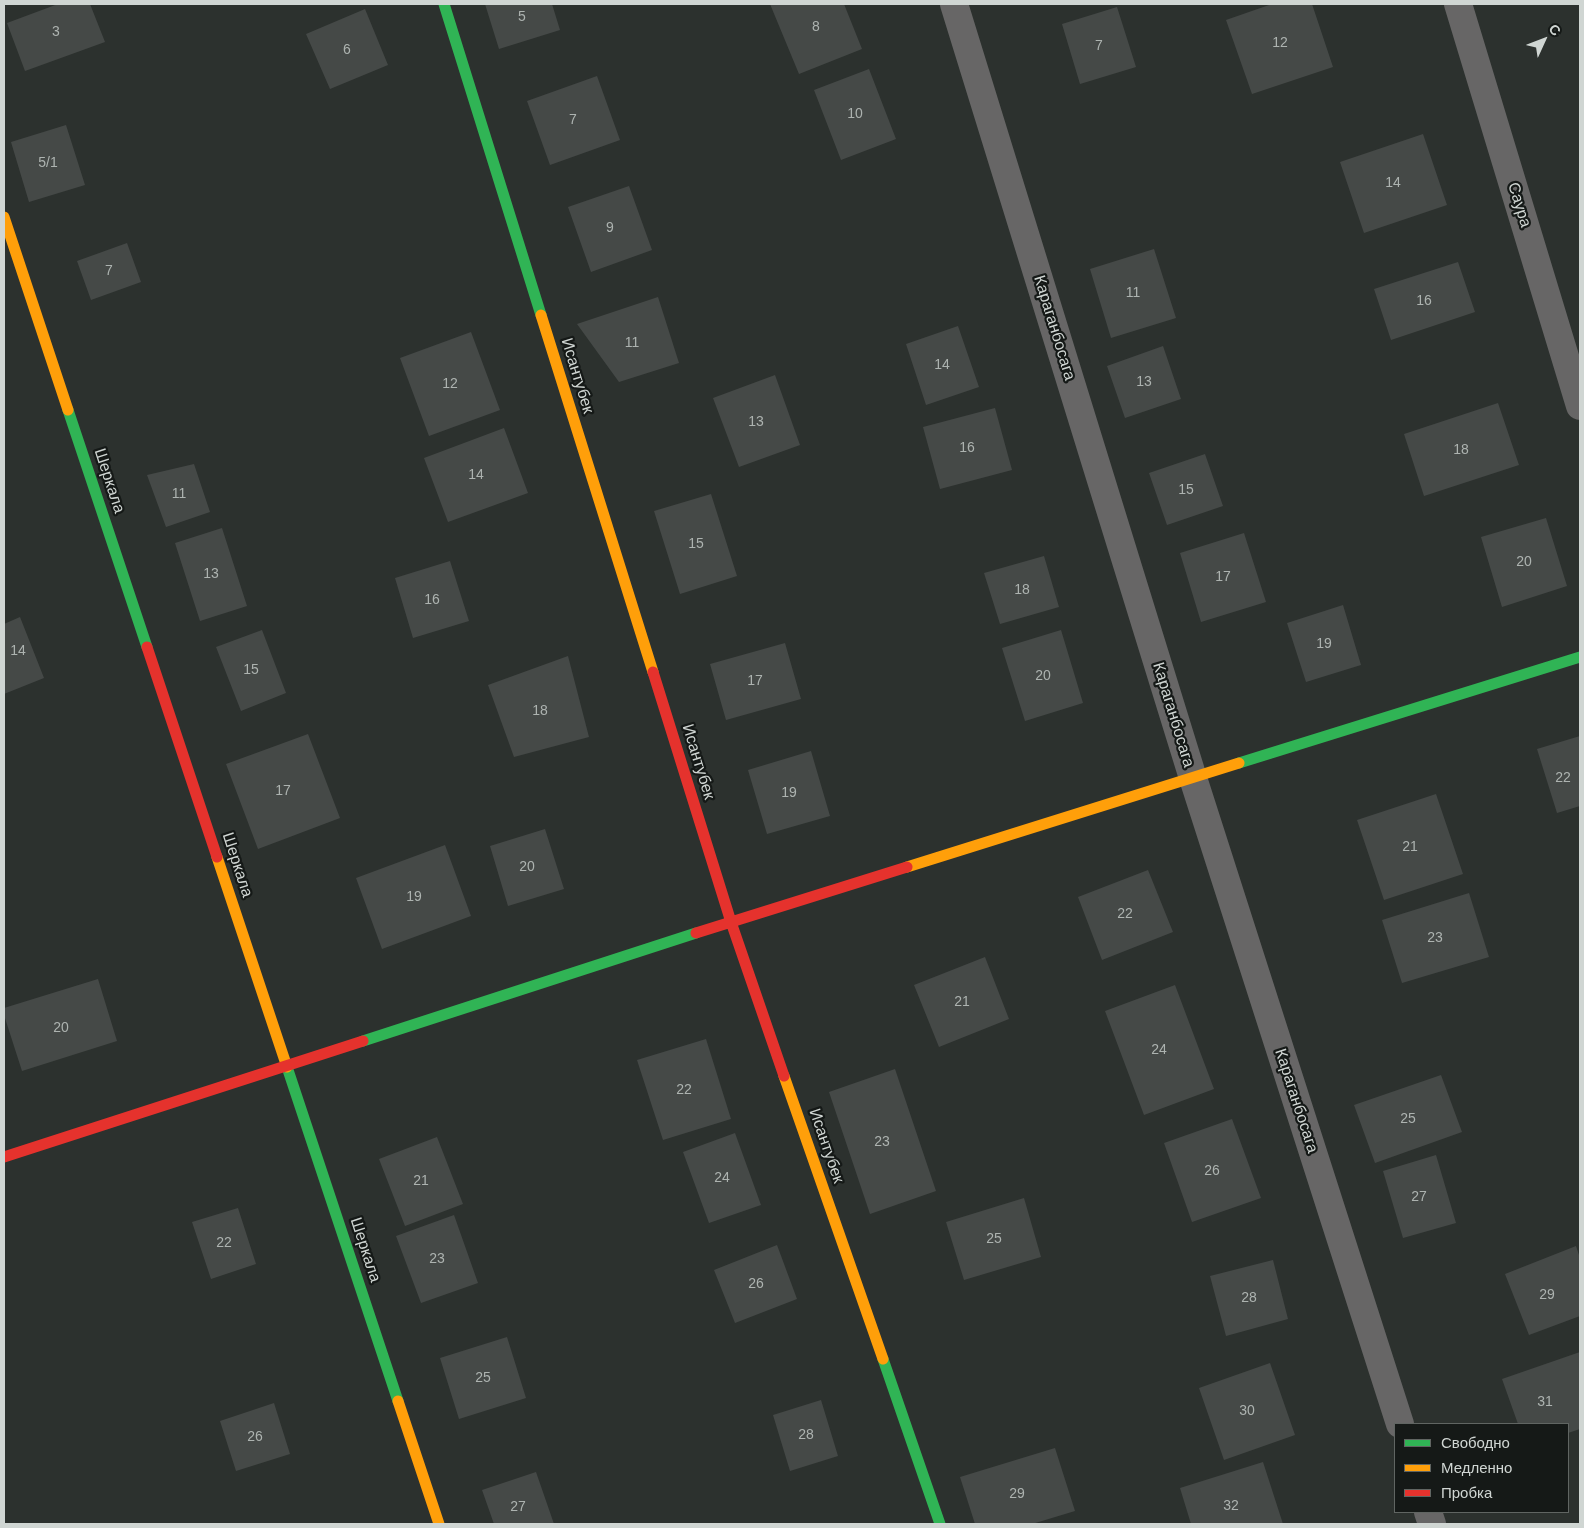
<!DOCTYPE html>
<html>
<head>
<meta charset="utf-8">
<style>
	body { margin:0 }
	#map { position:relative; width:1584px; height:1528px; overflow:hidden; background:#2c312e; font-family:Helvetica,sans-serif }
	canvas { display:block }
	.frame { position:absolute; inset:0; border:5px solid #d0d6d3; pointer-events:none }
	.legend { position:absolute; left:1394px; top:1423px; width:175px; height:90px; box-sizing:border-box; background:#151917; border:1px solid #606562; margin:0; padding:6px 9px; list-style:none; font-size:15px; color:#d0d6d3 }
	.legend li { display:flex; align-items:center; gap:10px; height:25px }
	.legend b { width:25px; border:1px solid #606562 }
	.north { position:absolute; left:1519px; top:15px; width:50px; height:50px; -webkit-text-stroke:4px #151917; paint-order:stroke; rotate:47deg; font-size:14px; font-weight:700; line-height:20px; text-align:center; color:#d0d6d3 }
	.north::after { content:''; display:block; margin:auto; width:18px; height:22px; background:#d0d6d3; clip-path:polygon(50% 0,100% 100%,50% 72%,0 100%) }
</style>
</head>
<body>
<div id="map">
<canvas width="1584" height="1528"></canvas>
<div class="frame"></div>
<ul class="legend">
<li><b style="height:6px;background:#30b455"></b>Свободно</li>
<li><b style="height:6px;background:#ff9f0a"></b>Медленно</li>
<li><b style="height:6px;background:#e5322d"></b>Пробка</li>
</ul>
<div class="north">С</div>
</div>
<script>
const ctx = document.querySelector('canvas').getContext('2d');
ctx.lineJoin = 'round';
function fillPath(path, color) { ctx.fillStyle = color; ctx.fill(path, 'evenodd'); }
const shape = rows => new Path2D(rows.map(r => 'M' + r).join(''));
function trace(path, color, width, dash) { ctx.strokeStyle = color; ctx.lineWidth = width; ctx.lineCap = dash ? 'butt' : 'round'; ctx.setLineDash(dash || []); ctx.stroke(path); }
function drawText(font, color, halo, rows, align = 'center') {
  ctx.font = font + ' Helvetica,sans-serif'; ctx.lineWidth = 4.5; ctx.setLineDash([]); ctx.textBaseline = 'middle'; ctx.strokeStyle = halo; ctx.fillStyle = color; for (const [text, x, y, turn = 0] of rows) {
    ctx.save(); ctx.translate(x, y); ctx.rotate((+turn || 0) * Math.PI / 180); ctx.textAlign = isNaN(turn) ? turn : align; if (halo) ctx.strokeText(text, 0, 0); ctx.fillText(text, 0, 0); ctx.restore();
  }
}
fillPath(shape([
	[58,4,90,4,105,42,25,71,7,23],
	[485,4,552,4,560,30,499,49],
	[770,4,844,4,862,49,799,74],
	[1272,4,1312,4,1333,67,1252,94,1226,20],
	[1117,7,1136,67,1080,84,1062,24],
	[365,9,388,65,330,89,306,34],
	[869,69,896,139,841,160,814,90],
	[597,76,620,140,550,165,527,101],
	[66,125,85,185,29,202,11,142],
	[1423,134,1447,205,1364,233,1340,162],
	[629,186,652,250,591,272,568,207],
	[127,243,141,282,91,300,77,261],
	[1154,249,1176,318,1111,338,1090,269],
	[1458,262,1475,312,1391,340,1374,289],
	[658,297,679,363,619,382,577,324],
	[958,326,979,387,926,405,906,344],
	[471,332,500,410,429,436,400,358],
	[1163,346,1181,399,1125,418,1107,366],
	[775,375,800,445,739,467,713,398],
	[1498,403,1519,465,1424,496,1404,434],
	[995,408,1012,470,940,489,923,427],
	[504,428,528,493,448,522,424,458],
	[1205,454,1223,506,1167,525,1149,473],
	[194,464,210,512,166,527,147,475],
	[711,494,737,576,680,594,654,511],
	[1546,518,1567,586,1502,607,1481,537],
	[222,528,247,606,200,621,175,543],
	[1244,533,1266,602,1201,622,1180,553],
	[1044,556,1059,607,1000,624,984,573],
	[450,561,469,621,413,638,395,578],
	[1343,605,1361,665,1306,682,1287,623],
	[20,617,44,678,4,694,4,624],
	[262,630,286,693,241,711,216,647],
	[1061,630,1083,703,1025,721,1002,648],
	[785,643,801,699,726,720,710,664],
	[568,656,589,737,514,757,488,685],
	[308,734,340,818,258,849,226,764],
	[1580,736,1580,806,1557,813,1537,749],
	[811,751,830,816,767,834,748,770],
	[1436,794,1463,874,1384,900,1357,820],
	[545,829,564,889,508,906,490,846],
	[445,845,471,916,382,949,356,878],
	[1148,870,1173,932,1102,960,1078,897],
	[1469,893,1489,957,1402,983,1382,920],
	[985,957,1009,1019,939,1047,914,985],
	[98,979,117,1041,22,1071,4,1015,4,1008],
	[1175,985,1214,1089,1144,1115,1105,1011],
	[706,1039,731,1119,663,1140,637,1060],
	[895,1069,936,1191,870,1214,829,1092],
	[1441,1075,1462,1132,1375,1163,1354,1105],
	[1232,1119,1261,1198,1192,1222,1164,1143],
	[735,1133,761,1205,709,1223,683,1152],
	[437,1137,463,1204,405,1226,379,1159],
	[1436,1155,1456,1223,1403,1238,1383,1171],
	[1024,1198,1041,1257,964,1280,946,1222],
	[238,1208,256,1264,211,1279,192,1222],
	[454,1215,478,1283,421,1303,396,1236],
	[777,1245,797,1299,735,1323,714,1270],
	[1576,1246,1580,1258,1580,1316,1529,1335,1505,1274],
	[1273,1260,1288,1319,1226,1336,1210,1276],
	[507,1337,526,1398,459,1419,440,1358],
	[1580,1352,1580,1429,1568,1433,1568,1424,1518,1424,1502,1379],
	[1270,1363,1295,1435,1224,1460,1199,1388],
	[821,1400,838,1456,790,1471,773,1415],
	[274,1403,290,1454,236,1471,220,1421],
	[1055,1448,1075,1511,1032,1524,975,1524,960,1477],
	[1263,1462,1283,1524,1191,1524,1180,1488],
	[536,1472,554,1524,494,1524,482,1490]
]), '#454947');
trace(shape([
	[954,4,1193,778,1400,1424],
	[1458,4,1580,406],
	[1428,1512,1432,1524]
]), '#676666', 28);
trace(shape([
	[444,4,541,315],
	[68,410,147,647],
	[1239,763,1580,657],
	[363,1041,696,933],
	[287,1067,398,1401],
	[883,1359,940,1524]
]), '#30b455', 11);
trace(shape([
	[4,217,68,410],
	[541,315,653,672],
	[217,857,287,1067],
	[907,867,1239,763],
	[784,1076,883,1359],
	[398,1401,439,1524]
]), '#ff9f0a', 11);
trace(shape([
	[147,647,217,857],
	[653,672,731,922,784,1076],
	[696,933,907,867],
	[4,1157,363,1041]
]), '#e5322d', 11);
drawText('14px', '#adb3b0', null, [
	["5",522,17],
	["8",816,27],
	["3",56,32],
	["12",1280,43],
	["7",1099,46],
	["6",347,50],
	["10",855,114],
	["7",573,120],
	["5/1",48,163],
	["14",1393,183],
	["9",610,228],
	["7",109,271],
	["11",1133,293],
	["16",1424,301],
	["11",632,343],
	["14",942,365],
	["13",1144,382],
	["12",450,384],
	["13",756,422],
	["16",967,448],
	["18",1461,450],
	["14",476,475],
	["15",1186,490],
	["11",179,494],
	["15",696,544],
	["20",1524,562],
	["13",211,574],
	["17",1223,577],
	["18",1022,590],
	["16",432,600],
	["19",1324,644],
	["14",18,651],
	["15",251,670],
	["20",1043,676],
	["17",755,681],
	["18",540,711],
	["22",1563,778],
	["17",283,791],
	["19",789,793],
	["21",1410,847],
	["20",527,867],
	["19",414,897],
	["22",1125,914],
	["23",1435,938],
	["21",962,1002],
	["20",61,1028],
	["24",1159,1050],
	["22",684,1090],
	["25",1408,1119],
	["23",882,1142],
	["26",1212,1171],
	["24",722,1178],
	["21",421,1181],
	["27",1419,1197],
	["25",994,1239],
	["22",224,1243],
	["23",437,1259],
	["26",756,1284],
	["29",1547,1295],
	["28",1249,1298],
	["25",483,1378],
	["31",1545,1402],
	["30",1247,1411],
	["28",806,1435],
	["26",255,1437],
	["29",1017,1494],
	["32",1231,1506],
	["27",518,1507]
]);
drawText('16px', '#d0d6d3', '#151917', [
	["Саура",1519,205,73],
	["Караганбосага",1054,328,73],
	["Исантубек",577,376,73],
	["Шеркала",109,481,72],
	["Караганбосага",1173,715,73],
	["Исантубек",698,762,73],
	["Шеркала",237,865,72],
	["Караганбосага",1296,1101,72],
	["Исантубек",826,1146,71],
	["Шеркала",365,1250,72]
]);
</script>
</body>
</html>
